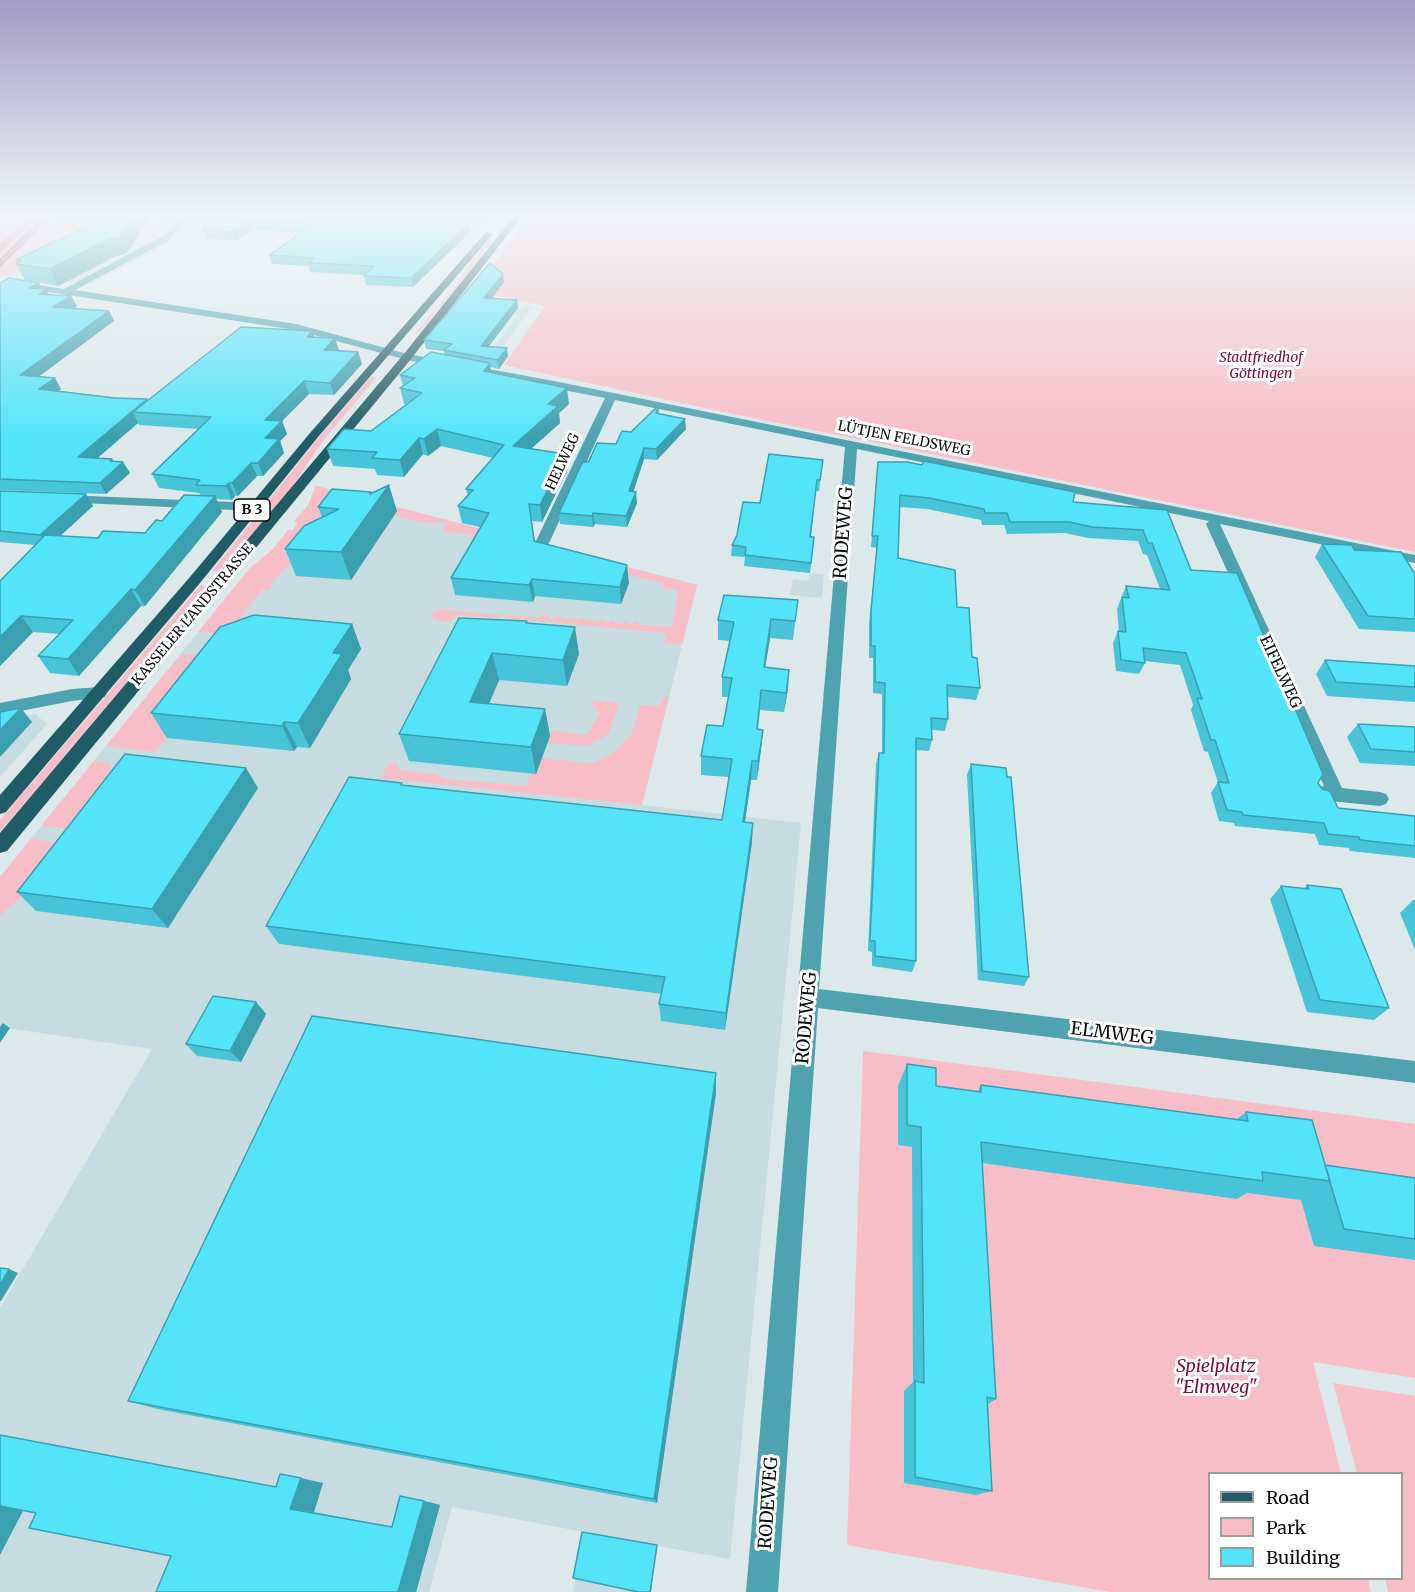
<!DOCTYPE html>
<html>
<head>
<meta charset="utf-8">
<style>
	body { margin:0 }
	#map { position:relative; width:1415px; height:1592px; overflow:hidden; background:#dce8ea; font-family:Merriweather,serif }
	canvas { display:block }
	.legend { position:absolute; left:1208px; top:1472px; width:195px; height:108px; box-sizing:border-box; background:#fff; border:2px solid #9c9e9e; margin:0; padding:8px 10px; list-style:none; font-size:18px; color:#080c0d }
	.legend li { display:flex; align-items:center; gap:12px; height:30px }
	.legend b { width:30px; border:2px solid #9c9e9e }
</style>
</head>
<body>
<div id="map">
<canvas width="1415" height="1592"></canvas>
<ul class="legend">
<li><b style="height:8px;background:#205c66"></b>Road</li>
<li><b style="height:16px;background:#f8bec8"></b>Park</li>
<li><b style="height:16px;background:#53e4fa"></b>Building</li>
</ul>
</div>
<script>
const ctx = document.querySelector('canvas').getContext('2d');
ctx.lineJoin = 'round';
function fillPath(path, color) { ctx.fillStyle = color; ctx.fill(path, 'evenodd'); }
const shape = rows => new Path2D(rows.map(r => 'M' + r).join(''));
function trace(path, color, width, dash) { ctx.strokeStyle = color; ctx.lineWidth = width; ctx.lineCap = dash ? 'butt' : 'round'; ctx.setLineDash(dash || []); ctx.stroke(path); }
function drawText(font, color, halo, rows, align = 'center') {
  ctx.font = font + ' Merriweather,serif'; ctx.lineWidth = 6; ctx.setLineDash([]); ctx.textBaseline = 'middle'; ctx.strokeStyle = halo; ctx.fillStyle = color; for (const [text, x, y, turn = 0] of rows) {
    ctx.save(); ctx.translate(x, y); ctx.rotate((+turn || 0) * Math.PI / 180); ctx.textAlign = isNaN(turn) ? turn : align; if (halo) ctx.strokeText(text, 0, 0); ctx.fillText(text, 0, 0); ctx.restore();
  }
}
fillPath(shape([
	[60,215,493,215,462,250,345,240,184,233,173,241,93,284,10,275,23,264,166,228,157,226,163,220,49,226],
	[525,305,533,305,494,360,476,345,495,346,518,314,506,313,510,308,521,309],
	[316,486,697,585,642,805,801,823,730,1559,658,1546,651,1592,573,1592,584,1532,452,1507,429,1592,0,1592,0,1308,152,1049,0,1027,0,877,250,568,273,549,288,530,293,530,298,523,294,522,308,505],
	[810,573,824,575,822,598,790,595,793,579,808,581],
	[35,714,47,724,0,777,0,722]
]), '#c7dce0');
fillPath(shape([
	[0,215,31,215,0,244],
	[42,215,60,215,50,226,169,220,158,226,166,228,148,243,142,242,149,237,94,232,17,269,10,275,0,277,0,252],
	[512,215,514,215,458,286,418,333,415,333,454,288,475,257],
	[532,215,1415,215,1415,552,714,410,504,365,545,306,472,291],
	[371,377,377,377,325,438,294,484,220,572,212,571,320,436],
	[316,486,697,585,682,645,664,643,666,633,505,618,506,615,537,618,545,614,552,620,560,616,565,620,572,617,577,620,583,617,587,621,593,619,597,622,603,619,608,623,613,620,618,625,625,621,629,625,636,621,640,625,672,627,678,590,663,589,664,584,490,539,470,538,472,534,442,532,448,523,423,523,365,508,281,572,271,585,270,590,262,589,236,624,220,634,198,632,250,568,273,549,288,530,293,530,298,523,294,522,308,505],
	[201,585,208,586,0,832,0,820],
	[439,609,447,610,502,615,500,618,457,615,449,622,434,620,431,614],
	[209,650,167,738,155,752,106,746,178,658,184,654,197,655],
	[663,697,669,697,642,805,381,778,389,762,399,764,398,770,434,774,447,779,526,786,531,773,542,758,587,763,595,762,613,753,632,733,640,705,660,706],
	[593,700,620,703,608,735,587,746,547,743,552,730,583,735,588,733,600,713,594,710],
	[94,761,109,762,114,781,68,829,41,826],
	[31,839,55,842,63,848,27,894,0,915,0,877],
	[863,1051,1415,1124,1415,1378,1313,1362,1341,1473,1210,1474,1210,1578,1368,1579,1371,1592,1110,1592,847,1545],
	[1333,1383,1415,1396,1415,1592,1388,1592,1385,1579,1402,1578,1402,1474,1357,1473]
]), '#f8bec8');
fillPath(shape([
	[31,215,42,215,0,252,0,244]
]), '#e17d92');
const water = shape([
	[45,215,52,215,0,266,0,260,45,215]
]);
fillPath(water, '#db788d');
trace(water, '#9c5867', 1.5);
fillPath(shape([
	[178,219,185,221,169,240,75,290,296,324,408,354,559,382,1415,555,1415,563,1220,524,1342,788,1380,792,1386,794,1389,799,1386,804,1380,806,1320,800,1314,798,1311,793,1314,788,1324,786,1206,524,1209,521,857,449,819,989,1415,1061,1415,1083,818,1008,778,1592,746,1592,845,447,615,400,550,541,548,544,538,544,536,541,605,398,407,360,295,330,16,287,11,284,16,281,64,289,163,236,178,219],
	[65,495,255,503,261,507,255,511,60,502,59,499,60,496,65,495],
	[99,687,105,689,107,693,105,697,72,701,0,715,0,703,72,689,99,687]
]), '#4fa3b0');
fillPath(shape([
	[515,215,523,215,411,359,7,851,0,853,0,833,403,355,515,215],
	[486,232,493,234,318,437,200,583,6,812,0,814,0,795,190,577,310,433,486,232]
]), '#205c66');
fillPath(shape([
	[81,215,152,215,127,253,116,256,58,286,25,280,16,264,17,263,16,260,104,218,83,219],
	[206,215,470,232,413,287,366,285,364,276,365,275,310,272,309,266,272,264,269,255,301,233,252,230,236,241,207,239,204,230],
	[504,282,491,299,518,308,489,346,508,356,499,369,490,367,491,372,569,404,559,413,560,423,531,449,565,454,567,471,542,522,532,521,535,541,629,583,621,604,535,596,533,602,455,595,451,578,480,527,462,523,458,506,468,496,466,489,493,458,441,446,428,456,423,454,404,477,377,475,375,469,333,466,327,449,371,431,406,404,404,404,400,388,403,386,400,375,445,355,444,351,426,349,424,340],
	[0,283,39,283,42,289,49,294,77,306,73,309,109,311,114,321,39,376,55,378,61,389,58,391,147,401,314,337,339,350,358,352,362,364,334,395,309,394,282,421,287,434,280,441,284,453,263,476,257,476,238,496,235,496,232,500,216,499,222,512,145,606,141,606,79,676,50,673,38,656,59,634,33,632,0,666,35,545,0,542,0,491,86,494,93,506,60,536,98,538,145,533,162,521,201,495,199,493,159,488,152,474,199,429,139,425,138,423,97,458,113,461,123,462,130,473,106,494,0,490],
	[659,405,659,413,686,429,657,460,644,459,633,492,637,503,627,527,595,524,593,527,560,524,559,513,589,461,616,444,631,432],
	[823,460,819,491,816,491,811,537,814,537,810,573,744,566,745,557,731,556,732,545,737,535,760,503],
	[878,462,1073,502,1167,510,1191,570,1318,783,1338,808,1415,816,1415,858,1350,851,1349,848,1319,845,1315,834,1235,826,1234,823,1219,821,1211,793,1218,782,1208,752,1204,751,1191,710,1193,705,1180,665,1145,661,1145,663,1139,674,1116,671,1113,643,1118,631,1119,632,1117,609,1126,586,1160,589,1147,555,1143,554,1138,541,1088,538,1065,533,1007,534,1004,525,982,525,981,520,927,509,899,507,898,558,957,607,980,688,976,700,947,697,948,719,945,731,932,730,932,740,929,751,916,750,916,961,912,972,872,966,872,952,868,951,876,764,879,753,882,753,882,694,873,693,873,658,869,658,869,623,877,548,871,547],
	[372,493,397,511,351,580,296,576,285,549,322,517,318,507],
	[1322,544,1354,550,1415,574,1415,632,1359,629,1315,557],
	[798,600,793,640,770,638,765,667,788,689,784,712,760,710,758,730,763,730,761,749,757,780,751,780,745,822,752,842,725,1030,661,1021,659,1004,662,994,279,944,266,926,403,785,722,820,729,777,701,775,701,756,723,726,729,697,722,697,722,677,730,641,718,640,718,620],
	[459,618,528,623,579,654,567,686,499,680,489,704,545,709,550,736,536,774,409,761,399,734],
	[352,624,361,649,348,670,351,679,310,748,297,747,294,751,167,738,151,713],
	[1325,660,1415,666,1415,702,1327,696,1316,674],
	[1358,724,1415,727,1415,766,1360,763,1347,737],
	[971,764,1029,977,1024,986,978,980,967,775],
	[258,788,168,928,36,911,17,892],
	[1307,885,1389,1008,1374,1020,1307,1012,1270,899,1281,886,1304,889],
	[1413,900,1415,900,1415,950,1400,913],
	[256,1002,266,1014,241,1062,197,1056,186,1044],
	[907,1064,936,1086,977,1092,981,1085,1237,1119,1246,1112,1325,1165,1415,1178,1415,1260,1314,1246,1301,1200,1247,1193,1237,1199,982,1163,996,1399,988,1404,992,1491,976,1495,904,1483,904,1391,913,1382,912,1147,898,1145,898,1086],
	[716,1073,716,1093,657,1503,157,1409,128,1401],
	[0,1435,276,1487,323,1483,314,1512,392,1527,424,1501,440,1505,416,1592,156,1592,171,1556,36,1513,23,1510]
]), '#47c4d7');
fillPath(shape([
	[135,215,152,215,127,253,116,256,58,286,50,269],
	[488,215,491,215,488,223,487,218],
	[249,222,252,230,236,241,233,232],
	[468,224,470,232,413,287,411,278],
	[503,274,504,282,486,306,484,298],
	[39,283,43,291,46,289,52,299,29,288],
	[71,296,77,306,59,318,53,307],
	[517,300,518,308,483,354,481,346],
	[109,311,114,321,26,386,20,375],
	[312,331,316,343,307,337],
	[335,338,339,350,324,350],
	[507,348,508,356,499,369,498,360],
	[358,352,362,364,334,395,330,383],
	[490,363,492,379,484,371],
	[55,378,61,389,45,400,39,389],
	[304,381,309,394,270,433,265,420],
	[567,388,569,404,559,413,560,423,516,462,513,446,548,404],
	[147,399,152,410,133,412,138,423,85,469,78,457],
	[685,419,686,429,657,460,656,449],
	[282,421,287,434,280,441,284,453,263,476,258,463,265,438],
	[437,429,441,446,428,456,424,439],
	[419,438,423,454,404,477,400,460],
	[644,448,644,459,630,502,629,491],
	[565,454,567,471,542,522,540,505],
	[112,459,117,468,123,462,130,473,106,494,100,483,110,461],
	[251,463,257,476,238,496,232,483],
	[229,483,235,496,232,500,226,486],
	[389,485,397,511,351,580,341,552,371,492,375,505],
	[636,492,637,503,627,527,626,516],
	[86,494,93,506,48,547,40,535],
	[215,496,222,512,145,606,135,590],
	[593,513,595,524,593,527,592,516],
	[627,565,629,583,621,604,620,587],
	[532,579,535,596,533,602,529,585],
	[131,589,141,606,79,676,68,659],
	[21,616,33,632,0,666,0,637],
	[771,619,770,638,762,687,764,667],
	[352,624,361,649,348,670,351,679,310,748,298,723,333,653],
	[575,627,579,654,567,686,563,660],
	[492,653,499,680,478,729,470,702],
	[789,670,788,689,784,712,786,693],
	[21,708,32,722,0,757,0,730],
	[545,709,550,736,536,774,531,747],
	[284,722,297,747,294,751,282,726],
	[763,730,761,749,757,780,758,761],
	[752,761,751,780,742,841,743,822],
	[246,768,258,788,168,928,152,909],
	[753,823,752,842,725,1030,726,1013],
	[256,1002,266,1014,241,1062,230,1051],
	[3,1023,10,1028,0,1043,0,1027],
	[716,1073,716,1093,657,1503,654,1499],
	[9,1269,18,1273,1,1301,0,1301,0,1285],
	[301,1478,323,1483,314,1512,290,1509],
	[424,1501,440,1505,416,1592,398,1592],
	[0,1504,25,1507,0,1555],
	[657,1545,657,1546,651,1592,650,1592]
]), '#3aa0af');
const building = shape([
	[111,215,135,215,120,237,109,239,50,269,16,264,21,261,16,260,111,215],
	[206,215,403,215,438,217,445,215,451,215,468,224,411,278,364,276,374,266,308,263,314,258,269,255,312,225,249,222,233,232,204,230,206,215],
	[490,263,503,274,484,298,517,300,481,346,507,348,498,360,444,350,452,344,424,340,490,263],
	[9,278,39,283,29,288,46,289,39,294,71,296,53,307,109,311,20,375,55,378,39,389,115,398,147,399,78,457,112,459,110,461,123,462,100,483,0,479,0,283,9,278],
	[241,327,312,331,307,337,335,338,324,350,358,352,330,383,304,381,265,420,282,421,265,438,279,439,258,463,251,463,232,483,229,483,226,486,196,485,200,480,152,474,211,417,133,412,241,327],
	[431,352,490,363,484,371,567,388,548,404,558,406,513,446,565,454,540,505,529,504,534,541,627,565,620,587,532,579,529,585,451,578,489,513,458,506,473,490,466,489,504,445,437,429,424,439,419,438,400,460,372,458,377,452,327,449,344,429,371,431,422,393,400,388,415,378,400,375,431,352],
	[659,405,656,413,685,419,656,449,644,448,629,491,636,492,626,516,593,513,592,516,559,513,582,463,589,461,597,443,616,444,622,431,631,432,659,405],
	[769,454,823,460,820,480,817,480,810,537,814,537,811,563,745,555,746,547,732,545,737,535,743,502,760,503,769,454],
	[924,461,1075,492,1073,502,1167,510,1191,570,1237,573,1323,774,1318,783,1322,789,1330,791,1338,808,1415,816,1415,846,1360,840,1359,837,1328,834,1324,823,1243,815,1242,812,1227,810,1218,782,1229,783,1215,740,1211,740,1197,698,1202,699,1186,653,1143,648,1145,663,1121,660,1118,631,1126,632,1122,597,1129,598,1126,586,1170,590,1152,543,1148,543,1143,530,1092,527,1069,522,1010,522,1007,513,985,513,984,509,929,498,900,495,898,558,955,570,957,607,969,608,972,657,977,658,980,688,947,685,948,719,931,718,932,740,916,738,916,961,875,956,875,941,870,941,879,753,884,753,885,683,875,682,875,646,871,646,871,611,878,536,872,536,878,462,907,462,922,465,924,461],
	[389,485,341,552,285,549,304,526,339,509,318,507,332,489,371,492,370,494,389,485],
	[0,491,86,494,40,535,0,531,0,491],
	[184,495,215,496,135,590,131,589,68,659,38,656,73,620,21,616,0,637,0,581,45,535,98,538,103,531,145,533,156,520,162,521,184,495],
	[1322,544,1352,545,1354,550,1401,552,1415,574,1415,619,1368,616,1322,544],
	[724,595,798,600,795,621,771,619,764,667,789,670,786,693,761,690,757,729,763,730,758,761,752,761,743,822,753,823,726,1013,659,1004,665,977,266,926,349,777,402,783,401,785,722,820,732,759,701,756,707,725,723,726,732,678,722,677,734,622,718,620,724,595],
	[254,615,352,624,333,653,342,654,298,723,284,722,282,726,151,713,220,627,254,615],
	[459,618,527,621,526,623,575,627,563,660,492,653,470,702,545,709,531,747,399,734,459,618],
	[1325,660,1415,666,1415,687,1336,682,1325,660],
	[21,708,0,730,0,712,21,708],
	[1358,724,1415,727,1415,752,1371,749,1358,724],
	[125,754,246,768,152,909,17,892,125,754],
	[971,764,1006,768,1007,777,1011,777,1029,977,982,971,971,764],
	[1307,885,1341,889,1389,1008,1320,1000,1281,886,1309,889,1307,885],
	[213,996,256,1002,230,1051,186,1044,213,996],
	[312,1016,716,1073,654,1499,128,1401,312,1016],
	[907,1064,936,1068,936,1086,981,1092,981,1085,1248,1121,1246,1112,1312,1120,1330,1181,1262,1172,1263,1181,981,1142,996,1399,987,1397,992,1491,915,1477,915,1381,924,1383,921,1127,907,1125,907,1064],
	[1325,1165,1415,1178,1415,1239,1344,1229,1325,1165],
	[0,1268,9,1269,0,1285,0,1268],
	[0,1435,276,1487,280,1474,301,1478,290,1509,392,1527,400,1496,424,1501,398,1592,156,1592,171,1556,29,1528,36,1513,0,1506,0,1435],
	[582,1532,657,1545,650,1592,638,1592,573,1578,582,1532]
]);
fillPath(building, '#53e4fa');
trace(building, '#3aa0af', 1.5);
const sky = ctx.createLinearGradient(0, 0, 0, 438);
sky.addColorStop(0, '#a39cc4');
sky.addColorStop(0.49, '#eff5f6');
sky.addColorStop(1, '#eff5f600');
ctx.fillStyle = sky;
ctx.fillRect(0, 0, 1415, 438);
drawText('italic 14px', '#880d3a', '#fff', [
	["Stadtfriedhof",1261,358],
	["Göttingen",1261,374]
]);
drawText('14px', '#080c0d', '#fff', [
	["LÜTJEN FELDSWEG",904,439,11],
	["HELWEG",563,462,-65],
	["KASSELER LANDSTRASSE",193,615,-50]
]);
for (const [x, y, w] of [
	[252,510,36]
]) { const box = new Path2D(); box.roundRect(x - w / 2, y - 11, w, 22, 4.5); ctx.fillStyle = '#fff'; ctx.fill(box); trace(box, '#080c0d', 1.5); }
drawText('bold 14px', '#080c0d', null, [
	["B 3",252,510]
]);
drawText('15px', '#080c0d', '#fff', [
	["EIFELWEG",1280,672,65]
]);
drawText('18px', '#080c0d', '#fff', [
	["RODEWEG",844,533,-86],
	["RODEWEG",807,1018,-85],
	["ELMWEG",1112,1034,7],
	["RODEWEG",769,1503,-86]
]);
drawText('italic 18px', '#880d3a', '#fff', [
	["Spielplatz",1216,1367],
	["\"Elmweg\"",1216,1388]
]);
</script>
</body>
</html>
